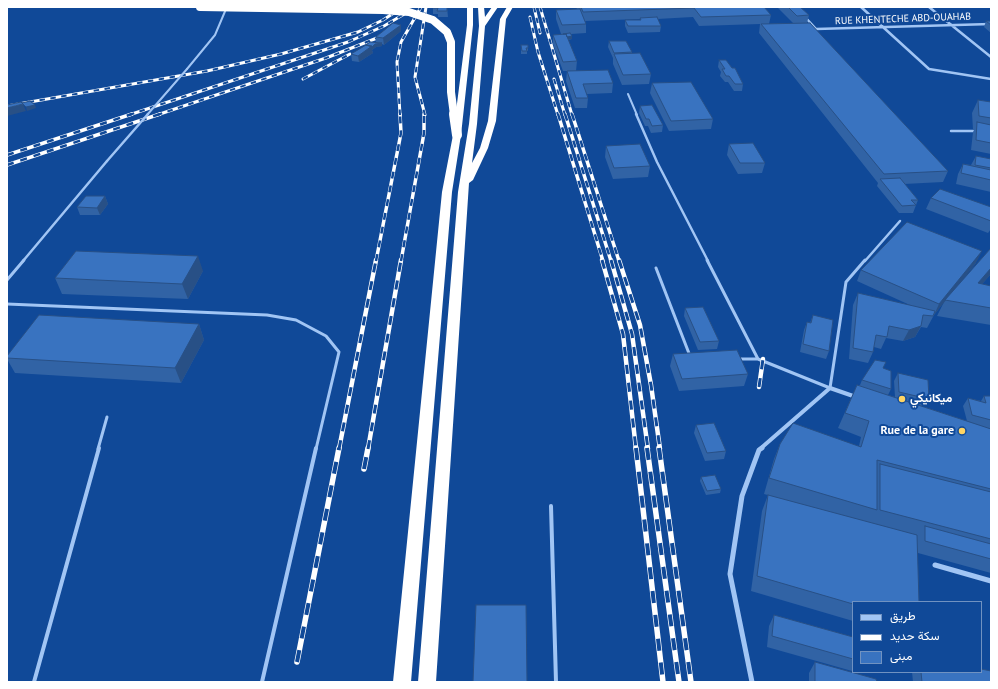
<!DOCTYPE html>
<html>
<head>
<meta charset="utf-8">
<style>
	body { margin:0 }
	#map { position:relative; width:998px; height:689px; overflow:hidden; background:#104998; font-family:"PT Sans",Vazirmatn,sans-serif }
	canvas { display:block }
	.frame { position:absolute; inset:0; border:8px solid #fff; pointer-events:none }
	.legend { position:absolute; left:852px; top:601px; width:130px; height:72px; box-sizing:border-box; background:#104998; border:1px solid #7092c1; margin:0; padding:5px 7px; list-style:none; font-size:12px; color:#fff }
	.legend li { display:flex; align-items:center; gap:8px; height:20px }
	.legend b { width:20px; border:1px solid #7092c1 }
</style>
</head>
<body>
<div id="map">
<canvas width="998" height="689"></canvas>
<div class="frame"></div>
<ul class="legend">
<li><b style="height:5px;background:#a1c5f4"></b>طريق</li>
<li><b style="height:5px;background:#fff"></b>سكة حديد</li>
<li><b style="height:11px;background:#3973c0"></b>مبنى</li>
</ul>
</div>
<script>
const ctx = document.querySelector('canvas').getContext('2d');
ctx.lineJoin = 'round';
const shape = rows => new Path2D(rows.map(r => 'M' + r).join(''));
function trace(path, color, width, dash) { ctx.strokeStyle = color; ctx.lineWidth = width; ctx.lineCap = dash ? 'butt' : 'round'; ctx.setLineDash(dash || []); ctx.stroke(path); }
function fillPath(path, color) { ctx.fillStyle = color; ctx.fill(path, 'evenodd'); }
function drawText(font, color, halo, rows, align = 'center') {
  ctx.font = font + ' "PT Sans",Vazirmatn,sans-serif'; ctx.lineWidth = 4; ctx.setLineDash([]); ctx.textBaseline = 'middle'; ctx.strokeStyle = halo; ctx.fillStyle = color; for (const [text, x, y, turn = 0] of rows) {
    ctx.save(); ctx.translate(x, y); ctx.rotate((+turn || 0) * Math.PI / 180); ctx.textAlign = isNaN(turn) ? turn : align; if (halo) ctx.strokeText(text, 0, 0); ctx.fillText(text, 0, 0); ctx.restore();
  }
}
trace(shape([
	[187,69,215,35,226,9],
	[628,94,637,115]
]), '#a1c5f4', 2);
trace(shape([
	[636,114,657,162,708,261],
	[951,131,975,131],
	[23,261,107,161],
	[865,261,900,221]
]), '#a1c5f4', 2.5);
trace(shape([
	[707,260,758,359],
	[656,268,690,356],
	[7,280,24,260],
	[7,304,267,315,296,320,326,336,339,352,316,449],
	[738,359,758,359,830,388,846,282,865,260],
	[98,449,107,417]
]), '#a1c5f4', 3);
trace(shape([
	[551,506,556,682],
	[34,682,99,448],
	[262,682,316,448]
]), '#a1c5f4', 4);
trace(shape([
	[861,7,929,69,991,79],
	[929,7,991,57],
	[805,17,816,29,991,24]
]), '#a1c5f4', 2.5);
trace(shape([
	[760,449,830,388,856,397]
]), '#a1c5f4', 4);
trace(shape([
	[935,565,991,581],
	[752,682,730,574,742,496,759,450,762,448]
]), '#a1c5f4', 5);
fillPath(shape([
	[467,7,473,7,473,25,461,135,452,192,411,682,393,682,442,192,453,135,467,25,467,7],
	[478,7,484,7,485,17,492,7,498,7,485,26,477,124,472,163,480,148,488,121,500,19,507,7,513,7,506,19,496,121,488,148,473,180,469,183,436,682,418,682,458,192,469,124,479,26,478,7]
]), '#fff');
const railFar3 = shape([
	[534,7,540,33],
	[540,7,572,115],
	[530,17,538,52,558,115],
	[303,79,350,54],
	[554,79,565,115],
	[7,106,207,71,281,54,358,32,383,20,403,7],
	[129,115,348,42,384,26,406,13],
	[157,115,326,58,377,38,384,33],
	[400,115,397,62,401,42,421,7],
	[425,115,415,77,426,7]
]);
const railFar2 = shape([
	[558,114,603,261],
	[565,114,611,261],
	[572,114,619,261],
	[7,155,132,114],
	[7,165,160,114],
	[376,261,401,133,400,114],
	[401,261,424,133,424,114]
]);
const railFar1 = shape([
	[602,260,623,334,636,449],
	[611,260,632,334,648,449],
	[619,260,640,325,651,385,660,449],
	[759,387,763,359],
	[339,449,376,260],
	[368,449,401,260]
]);
const rail = shape([
	[636,448,663,682],
	[647,448,679,682],
	[659,448,691,682],
	[364,469,368,448],
	[297,662,339,448]
]);
trace(railFar3, '#fff', 3);
trace(railFar2, '#fff', 3.5);
trace(railFar1, '#fff', 4.5);
trace(rail, '#fff', 5.5);
trace(railFar3, '#104998', 2, [5.5]);
trace(railFar2, '#104998', 2.5, [7]);
trace(railFar1, '#104998', 3, [9]);
trace(rail, '#104998', 4, [12]);
trace(shape([
	[147,115,187,69]
]), '#a1c5f4', 2);
trace(shape([
	[107,161,148,114]
]), '#a1c5f4', 2.5);
trace(shape([
	[200,7,383,10,409,12,433,20,447,32,451,42,451,92,454,115]
]), '#fff', 8);
trace(shape([
	[454,114,457,135]
]), '#fff', 10);
fillPath(shape([
	[433,7,447,7,448,17,438,17,438,14,433,14],
	[576,7,764,7,771,15,769,24,793,23,777,7,800,7,809,15,807,23,948,171,943,182,904,184,918,200,913,213,899,213,877,186,878,183,759,33,760,24,699,26,693,17,657,19,661,26,660,32,628,33,625,26,625,20,640,20,640,19,585,21,586,24,586,33,571,34,572,39,568,40,577,61,576,71,563,71,553,44,553,35,561,34,556,19,556,10,577,9],
	[986,21,991,21,991,33,984,27],
	[401,25,401,31,384,45,382,44,382,46,376,47,372,50,373,53,359,62,352,61,351,54,376,43,376,37],
	[609,41,632,52,632,53,651,74,649,84,622,85,613,64,613,58,608,47],
	[521,45,528,45,528,51,527,51,527,54,521,54],
	[719,60,743,84,742,91,734,91,728,82,725,82,720,76,721,72,718,67],
	[567,71,613,83,612,93,587,94,588,98,587,108,575,108,566,81],
	[652,83,713,119,711,129,669,131,650,93],
	[978,100,991,102,991,154,971,150,973,132,974,130,973,130,972,113],
	[640,106,663,125,662,132,651,133,648,126,645,126,639,113],
	[729,144,765,163,762,173,738,174,727,155],
	[606,146,650,166,648,177,613,179,605,157],
	[976,156,991,159,991,192,956,184,958,174,963,164,971,165],
	[105,196,108,204,100,215,80,215,77,207],
	[931,198,991,207,991,229,988,233,926,209],
	[991,248,991,274,982,284,991,286,991,325,937,316,944,302,934,315,927,328,921,327,915,337,903,341,886,338,881,349,874,347,873,352,868,363,849,359,853,305,858,293,912,306,857,281,861,270,976,263,951,293],
	[203,271,188,299,62,294,55,278],
	[685,308,719,341,717,349,698,350,684,316],
	[813,315,829,351,826,359,800,352,804,330,807,322,810,323],
	[199,324,204,340,181,383,15,373,7,359,7,356],
	[673,354,748,374,744,386,679,391,670,366],
	[883,368,891,389,888,395,895,397,894,381,898,373,929,399,924,407,921,406,967,421,963,406,968,398,981,401,984,396,991,396,991,573,918,553,853,602,853,621,751,591,762,511,768,495,783,499,764,494,774,459,780,444,859,446,861,437,838,428,857,385,860,385,862,380],
	[696,425,726,451,724,459,705,461,694,433],
	[701,477,721,489,720,493,706,495,700,481],
	[774,615,853,637,853,669,852,671,767,647,769,626],
	[815,662,877,682,809,682,809,673],
	[912,672,981,672,991,682,913,682]
]), '#3163a5');
fillPath(shape([
	[401,25,401,31,384,45,383,38],
	[572,36,572,39,565,40,565,37],
	[382,43,382,46,376,47,372,50,373,53,359,62,358,56,375,44],
	[23,104,26,111,7,116,7,108],
	[35,105,36,108,27,111,26,107],
	[105,196,108,204,100,215,97,208],
	[982,251,976,263,934,315,939,304],
	[198,256,203,271,188,299,182,284],
	[991,268,991,274,970,298,978,283],
	[199,324,204,340,181,383,175,368],
	[921,326,915,337,903,341,909,330]
]), '#285086');
const building = shape([
	[433,7,447,7,447,11,437,11,438,8,433,8,433,7],
	[581,7,764,7,771,15,701,17,694,8,583,12,581,7],
	[788,7,800,7,809,15,797,16,788,7],
	[580,9,586,24,562,25,556,10,580,9],
	[657,17,661,26,628,26,625,20,641,20,640,18,657,17],
	[986,21,991,21,991,25,986,21],
	[393,23,401,25,383,38,376,37,393,23],
	[810,23,948,171,884,174,761,24,810,23],
	[570,33,572,36,567,37,566,34,563,34,570,33],
	[566,34,577,61,563,62,553,35,566,34],
	[609,41,626,41,632,52,614,53,609,41],
	[370,42,382,43,375,44,372,47,366,45,370,42],
	[366,45,372,46,358,56,351,54,366,45],
	[521,45,528,45,528,48,526,48,527,51,522,51,521,45],
	[640,53,651,74,623,75,614,54,640,53],
	[719,60,726,60,732,68,735,68,743,84,735,84,729,76,726,76,722,69,725,69,719,60],
	[608,70,613,83,583,84,588,98,576,98,567,71,608,70],
	[691,82,713,119,671,121,652,83,691,82],
	[978,100,991,102,991,118,979,116,978,100],
	[30,101,35,105,26,107,22,103,30,101],
	[21,102,23,104,7,108,7,105,21,102],
	[652,105,663,125,652,126,649,119,646,119,640,106,652,105],
	[977,122,991,125,991,143,976,140,977,122],
	[753,143,765,163,740,163,729,144,753,143],
	[640,144,650,166,614,168,606,146,640,144],
	[976,156,991,159,991,168,975,165,976,156],
	[963,164,991,170,991,180,961,173,963,164],
	[900,178,918,200,911,200,916,205,902,206,880,179,900,178],
	[940,189,991,207,991,221,931,198,940,189],
	[86,196,105,196,97,208,77,207,86,196],
	[907,222,982,251,939,304,861,270,907,222],
	[991,248,991,268,978,283,991,286,991,308,945,300,991,248],
	[76,251,198,256,182,284,55,278,76,251],
	[858,293,935,311,933,316,923,315,921,326,909,330,889,326,887,337,876,335,873,352,853,348,858,293],
	[703,307,719,341,700,342,685,308,703,307],
	[39,315,199,324,175,368,7,358,7,356,39,315],
	[813,315,833,320,829,351,803,344,807,322,811,323,813,315],
	[737,350,748,374,682,379,673,354,737,350],
	[875,360,886,362,883,368,891,371,891,389,862,380,875,360],
	[898,373,928,380,929,399,899,392,898,373],
	[857,385,991,429,991,489,877,460,877,510,769,478,780,444,793,423,861,447,869,421,845,413,857,385],
	[984,396,991,396,991,420,972,415,968,398,986,403,984,396],
	[714,423,726,451,707,453,696,425,714,423],
	[880,464,991,492,991,539,880,510,880,464],
	[715,475,721,489,707,491,701,477,715,475],
	[768,495,917,535,919,602,853,602,853,604,757,576,768,495],
	[925,526,991,544,991,559,925,541,925,526],
	[476,605,526,605,527,682,473,682,476,605],
	[774,615,853,637,853,659,772,636,774,615],
	[815,662,876,679,877,682,815,682,815,662],
	[981,669,991,671,991,682,922,682,921,672,981,672,981,669]
]);
fillPath(building, '#3973c0');
trace(building, '#285086', 1);
for (const [x, y, r, color] of [
	[902,399,4,"#ffd564"],
	[962,431,4,"#ffd564"]
]) { const dot = new Path2D(); dot.arc(x, y, r, 0, 2 * Math.PI); ctx.fillStyle = color; ctx.fill(dot); trace(dot, '#104998', 1.5); }
drawText('10px', '#fff', '#104998', [
	["RUE KHENTECHE ABD-OUAHAB",903,19,-2]
]);
drawText('bold 12px', '#fff', '#104998', [
	["ميكانيكي",910,399],
	["Rue de la gare",954,431,"right"]
], 'left');
</script>
</body>
</html>
